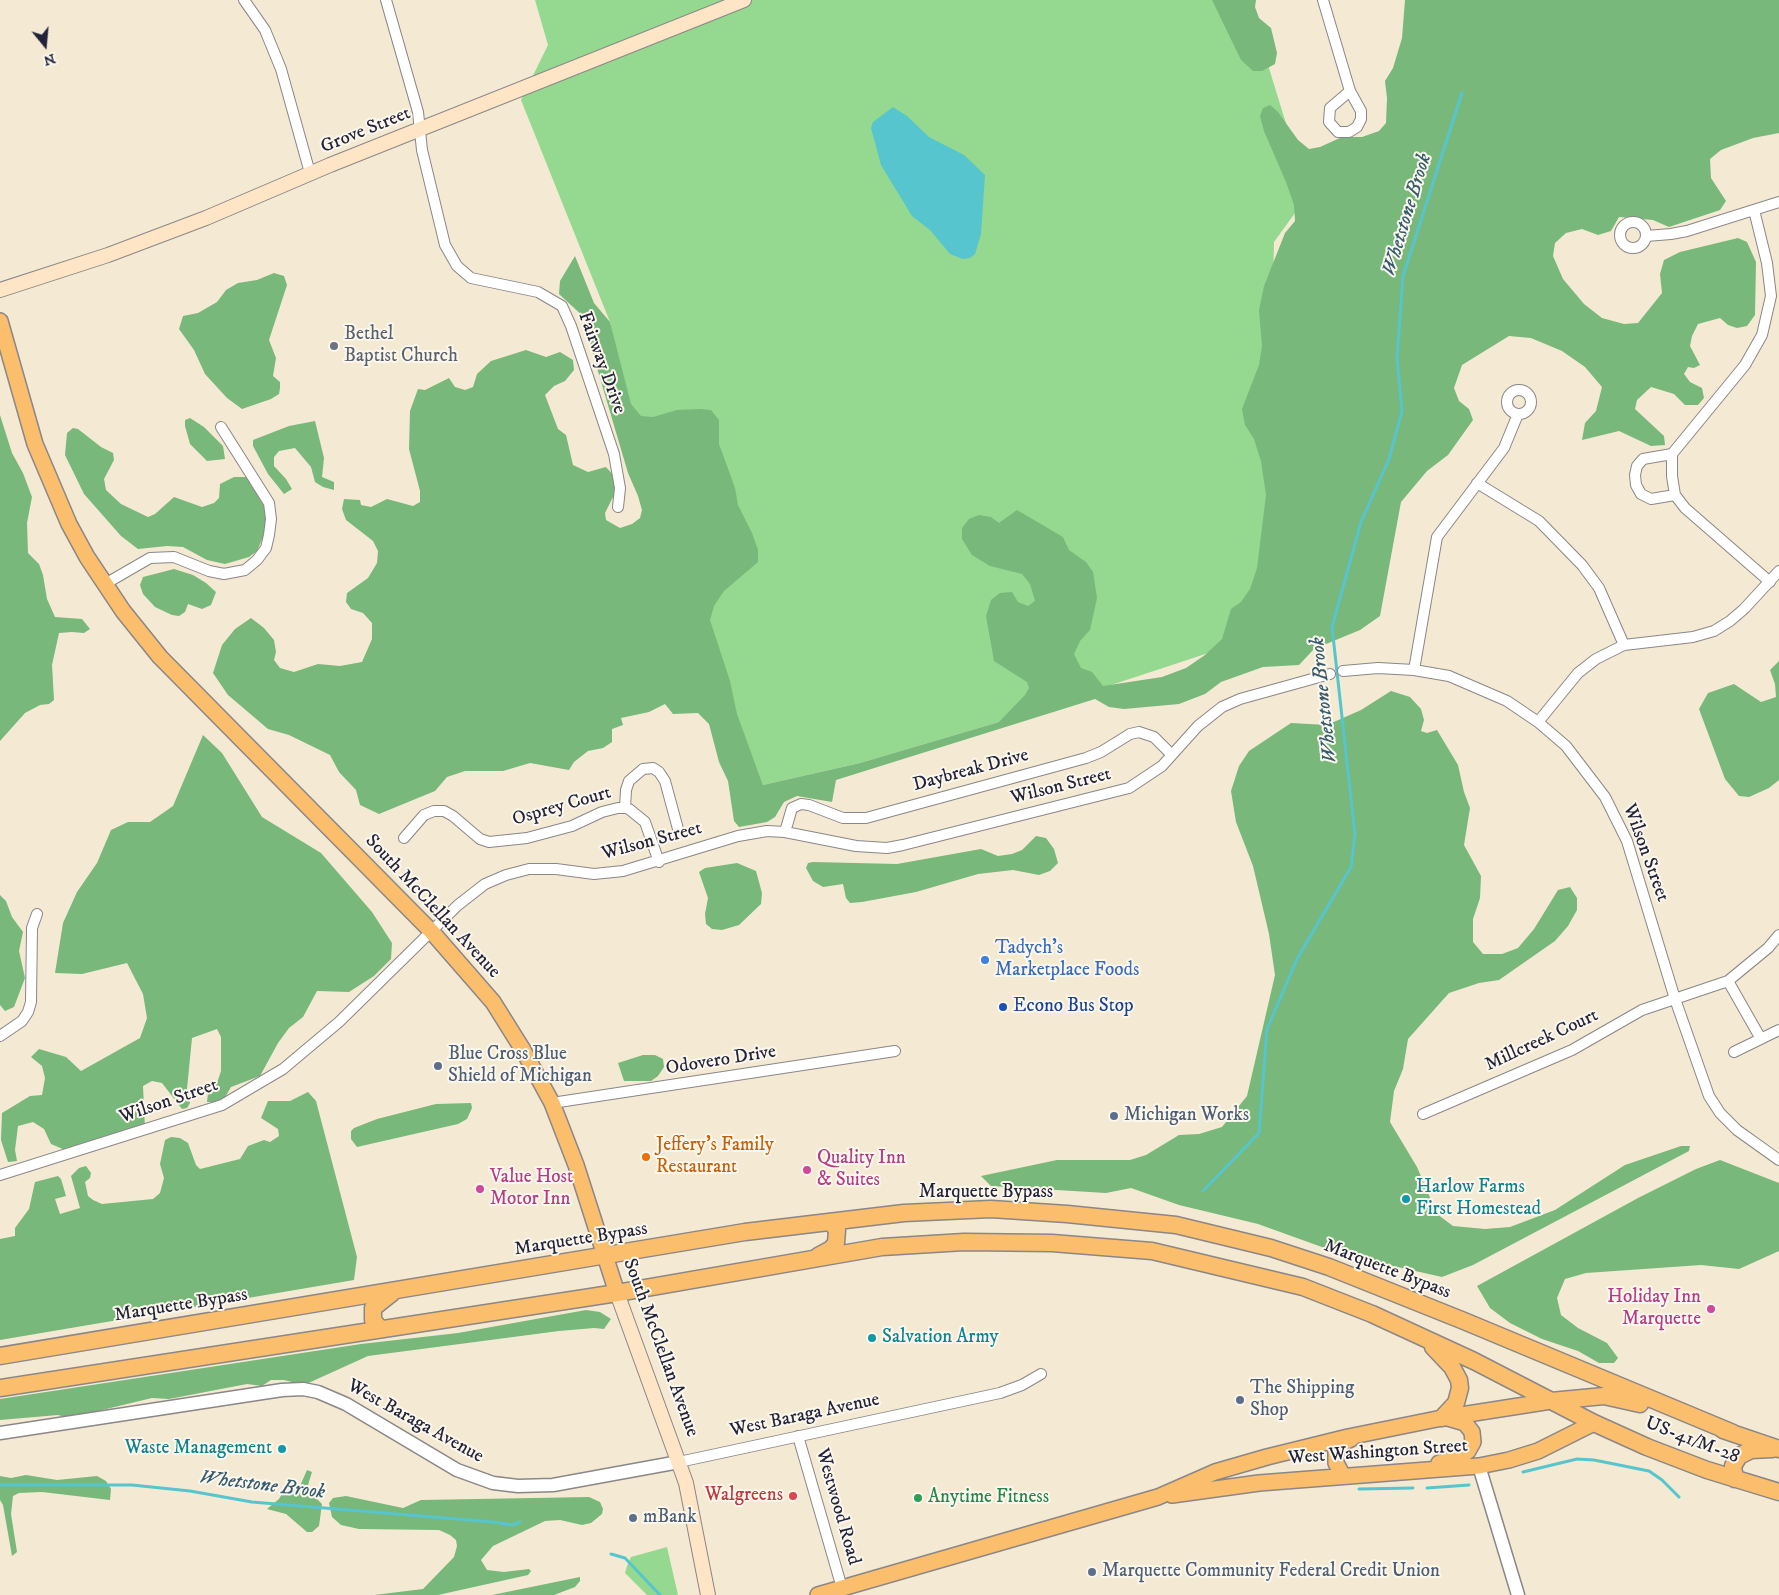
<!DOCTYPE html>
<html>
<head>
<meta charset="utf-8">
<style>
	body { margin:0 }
	#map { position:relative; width:1779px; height:1595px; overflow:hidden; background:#f4ead3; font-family:"IM FELL DW Pica",serif }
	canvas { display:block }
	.north { position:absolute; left:20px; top:20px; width:50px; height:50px; -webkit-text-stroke:4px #fbf7ec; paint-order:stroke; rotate:163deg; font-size:14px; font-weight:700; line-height:20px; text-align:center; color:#22223b }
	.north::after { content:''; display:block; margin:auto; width:18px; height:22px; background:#22223b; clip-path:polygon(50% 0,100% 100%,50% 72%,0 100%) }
</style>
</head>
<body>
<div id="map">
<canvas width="1779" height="1595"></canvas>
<div class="north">N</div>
</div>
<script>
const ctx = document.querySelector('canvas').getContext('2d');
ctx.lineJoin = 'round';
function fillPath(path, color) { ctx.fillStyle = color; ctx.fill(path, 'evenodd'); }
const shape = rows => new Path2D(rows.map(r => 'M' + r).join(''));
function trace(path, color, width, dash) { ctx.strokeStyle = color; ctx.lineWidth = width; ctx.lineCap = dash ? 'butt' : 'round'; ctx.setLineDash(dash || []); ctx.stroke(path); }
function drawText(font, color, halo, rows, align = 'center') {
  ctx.font = font + ' "IM FELL DW Pica",serif'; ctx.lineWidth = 4; ctx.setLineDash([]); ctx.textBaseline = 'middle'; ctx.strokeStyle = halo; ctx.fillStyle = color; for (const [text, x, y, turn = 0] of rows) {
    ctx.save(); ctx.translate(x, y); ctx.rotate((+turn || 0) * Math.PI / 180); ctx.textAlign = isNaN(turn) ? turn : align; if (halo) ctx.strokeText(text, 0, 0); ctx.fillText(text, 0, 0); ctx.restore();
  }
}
fillPath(shape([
	[535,0,1248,0,1308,195,1274,242,1266,634,999,722,860,763,763,785,637,451,610,322,521,100,548,45],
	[667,1547,678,1595,647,1595,625,1573,627,1566,631,1557]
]), '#95d890');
fillPath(shape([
	[1212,0,1256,0,1255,7,1259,18,1271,28,1277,53,1275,64,1262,71,1253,71,1241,60],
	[1405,0,1779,0,1779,133,1753,138,1721,150,1710,159,1711,178,1726,201,1720,210,1669,227,1653,220,1619,217,1611,231,1598,235,1582,229,1566,233,1555,243,1553,256,1563,279,1584,304,1602,318,1624,324,1638,323,1662,293,1660,274,1664,260,1680,252,1738,238,1747,242,1756,262,1755,315,1747,326,1737,328,1728,325,1720,318,1698,324,1692,336,1690,346,1700,365,1694,368,1688,367,1684,374,1690,382,1702,388,1704,398,1698,405,1685,405,1674,394,1651,387,1637,400,1635,409,1664,436,1665,445,1651,446,1619,431,1582,440,1585,423,1596,411,1602,387,1585,367,1562,351,1531,338,1509,336,1462,365,1454,388,1459,401,1469,409,1473,420,1448,455,1427,471,1401,502,1380,616,1360,630,1314,649,1299,665,1263,667,1221,682,1205,694,1179,704,1124,709,1109,707,1095,699,836,780,832,802,797,796,784,802,775,817,767,822,739,827,734,821,728,781,719,762,709,724,698,713,673,714,665,704,649,712,621,718,623,725,612,729,612,742,603,748,588,751,574,762,569,770,530,763,503,771,465,771,447,777,435,791,379,814,360,805,356,790,339,772,330,755,289,735,268,729,228,695,213,673,222,645,235,629,251,618,264,628,274,640,276,652,274,660,280,668,294,672,318,664,340,666,362,662,372,639,372,623,363,613,351,609,346,602,347,593,368,578,377,563,378,551,373,541,346,520,342,509,344,499,360,500,361,505,371,507,387,499,413,506,420,502,420,491,409,449,410,411,418,389,425,390,449,378,455,387,465,390,473,387,477,374,491,361,526,350,546,357,560,352,573,360,574,370,565,381,554,386,545,395,558,429,566,435,573,465,588,472,606,467,614,476,617,489,605,513,606,520,620,528,632,524,640,518,642,510,638,496,628,473,592,351,586,319,559,294,560,281,575,256,594,303,610,322,631,404,641,416,653,417,677,410,700,409,711,410,719,420,719,444,735,488,738,505,752,533,758,550,758,562,724,591,714,606,710,620,730,681,737,714,763,785,860,763,999,722,1025,695,1029,688,1027,682,994,661,986,616,991,600,1000,593,1012,592,1018,602,1028,606,1035,601,1030,584,1022,574,990,566,972,555,962,539,962,528,969,519,979,515,991,517,999,523,1017,510,1063,537,1069,550,1086,562,1093,572,1097,598,1090,630,1080,641,1074,654,1081,668,1092,672,1103,686,1162,677,1186,668,1205,655,1222,639,1231,609,1241,602,1250,589,1257,568,1266,495,1261,461,1254,439,1245,425,1242,409,1259,365,1262,346,1259,310,1264,286,1285,233,1295,221,1294,205,1286,182,1264,131,1260,116,1263,108,1270,105,1278,112,1298,140,1309,149,1320,147,1342,137,1362,137,1379,131,1386,123,1387,98,1385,81,1393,68,1402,38],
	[274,273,284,276,287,285,269,340,276,358,273,376,280,382,280,388,279,394,271,399,242,409,227,398,205,374,194,350,179,329,183,316,198,313,217,302,226,290,238,283,257,280],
	[0,415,12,453,23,473,32,497,27,523,28,553,39,564,43,575,47,599,55,617,82,619,90,629,84,633,72,632,59,633,52,665,54,700,49,704,40,705,25,713,0,741],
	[190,418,204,427,223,446,225,459,207,461,190,444,185,426,185,420],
	[315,421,324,458,322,477,334,482,334,490,323,487,315,482,311,467,295,448,279,451,274,457,274,466,286,479,292,489,284,494,268,474,253,446,253,440,289,426],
	[73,428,78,429,101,447,113,453,114,460,104,479,106,490,121,504,148,517,155,514,174,497,202,507,214,503,219,498,220,484,234,477,247,477,265,508,266,522,263,537,257,551,249,557,225,564,207,560,183,547,167,546,138,549,121,536,84,494,65,455,67,433],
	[174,569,193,575,206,583,216,592,211,605,202,609,188,604,185,612,179,616,172,615,155,607,143,594,140,585,143,577],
	[1779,661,1779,780,1769,788,1749,797,1739,796,1725,779,1699,709,1708,693,1734,684,1761,702,1776,697,1775,684,1770,670],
	[1391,691,1410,697,1421,709,1424,720,1421,731,1427,733,1437,730,1458,765,1464,792,1470,808,1464,845,1481,876,1480,898,1473,919,1473,942,1483,954,1502,954,1518,948,1534,929,1558,890,1570,887,1577,898,1577,910,1568,926,1555,941,1499,980,1479,983,1449,993,1408,1039,1403,1069,1394,1091,1390,1122,1417,1167,1437,1214,1453,1226,1485,1229,1510,1227,1555,1210,1625,1165,1681,1146,1690,1146,1689,1151,1473,1265,1442,1277,1344,1255,1258,1224,1179,1205,1131,1188,1106,1193,991,1186,981,1176,1057,1160,1130,1160,1146,1155,1179,1135,1199,1134,1222,1127,1247,1096,1275,975,1269,934,1253,866,1236,822,1231,791,1239,766,1249,751,1291,723,1327,725,1361,710],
	[203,735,222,753,262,817,321,853,372,912,392,943,391,959,374,976,349,992,317,991,303,1017,289,1028,278,1043,260,1076,231,1087,224,1099,215,1102,207,1102,208,1093,217,1083,221,1071,221,1037,217,1029,192,1038,187,1089,190,1103,187,1108,182,1109,162,1083,152,1081,143,1086,145,1129,65,1150,51,1144,44,1129,33,1122,18,1126,15,1150,17,1161,8,1162,1,1140,2,1113,30,1096,42,1095,45,1078,42,1066,31,1057,39,1049,66,1057,81,1071,140,1038,147,1018,143,994,127,963,82,974,55,973,63,923,77,892,97,863,111,830,128,822,150,822,173,806],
	[1036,836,1046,838,1054,849,1058,863,1050,871,1039,875,1013,870,978,874,916,892,862,902,850,903,846,898,843,884,823,887,813,881,806,868,808,863,813,862,897,864,981,849,998,856,1012,854,1022,850],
	[737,863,756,871,762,893,761,904,739,925,722,930,712,929,706,924,705,914,708,898,699,872,705,868],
	[0,895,6,901,12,917,23,932,19,951,25,978,14,1007,5,1011,0,1005],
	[643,1055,655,1055,663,1059,664,1067,658,1076,651,1081,624,1081,618,1063],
	[308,1092,316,1101,357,1257,354,1280,0,1340,0,1239,15,1236,15,1228,29,1209,35,1182,58,1176,61,1179,66,1196,55,1199,60,1214,80,1208,71,1176,79,1168,86,1166,91,1173,90,1178,85,1182,88,1196,93,1200,102,1204,153,1199,160,1193,164,1178,160,1164,165,1140,171,1137,180,1138,188,1143,196,1165,200,1169,240,1159,248,1146,264,1140,270,1142,279,1136,278,1129,261,1118,268,1101,290,1101],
	[471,1103,472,1108,467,1119,458,1124,357,1147,351,1139,351,1131,354,1128,377,1119,436,1104],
	[1720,1160,1779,1183,1779,1251,1739,1269,1701,1265,1586,1273,1565,1279,1557,1298,1561,1315,1578,1328,1607,1343,1618,1358,1614,1363,1599,1363,1578,1351,1542,1339,1510,1323,1490,1308,1477,1286,1638,1198,1696,1169],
	[586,1310,600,1312,611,1319,604,1329,594,1328,559,1331,368,1356,304,1385,284,1380,271,1380,262,1386,247,1384,169,1399,152,1398,69,1418,58,1415,0,1420,0,1399,361,1344,458,1333],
	[307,1470,312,1472,308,1485,311,1493,322,1504,319,1526,312,1532,307,1532,286,1514,267,1509,279,1499,283,1492,300,1486],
	[26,1475,57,1480,97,1476,106,1481,111,1489,110,1500,42,1492,19,1493,13,1496,11,1514,17,1552,12,1556,3,1505,0,1500,0,1476,11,1478],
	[346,1496,403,1508,421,1500,589,1497,600,1502,603,1509,602,1514,591,1523,582,1525,560,1520,545,1521,493,1546,481,1560,487,1570,504,1572,529,1569,531,1571,528,1575,438,1595,374,1595,423,1589,454,1557,457,1546,456,1540,450,1535,439,1530,359,1529,341,1525,332,1517,329,1503,333,1498],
	[580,1577,580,1581,575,1587,554,1595,492,1595]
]), '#78b87a');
fillPath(shape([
	[893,107,907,116,929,137,964,155,985,175,981,234,975,254,970,258,963,259,950,254,930,230,912,216,881,165,871,128,873,122]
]), '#57c5cd');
trace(shape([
	[1203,1191,1259,1133,1267,1029,1297,959,1351,867,1355,834,1332,627,1361,522,1389,459,1402,411,1397,358,1403,276,1462,93],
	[1523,1472,1577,1459,1594,1460,1649,1471,1662,1480,1679,1497],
	[0,1485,132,1485,190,1491,252,1502,493,1522,513,1525,520,1522],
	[1427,1488,1469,1485],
	[1359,1489,1413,1488],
	[611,1554,625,1558,660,1595]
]), '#57c5cd', 3);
const minor = shape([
	[244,0,265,30,281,69,310,173],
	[386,0,418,112,422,150,445,245,457,266,471,278,538,292,562,306,571,326,614,454,620,488,618,507],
	[1323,0,1350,91,1361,111,1361,119,1357,127,1349,132,1338,132,1329,122,1330,108,1350,91],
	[1754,210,1767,263,1771,296,1762,335,1745,365,1672,454,1672,476,1675,495,1685,508,1770,582],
	'1620 235a13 13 0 1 1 26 0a13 13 0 1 1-26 0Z',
	[1646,236,1671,234,1687,231,1779,202],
	'1507 402a12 12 0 1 1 24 0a12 12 0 1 1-24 0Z',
	[1672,454,1643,459,1637,466,1635,475,1636,485,1641,494,1651,499,1675,495],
	[1477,483,1539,521,1582,565,1599,588,1624,645],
	[105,584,150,558,174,557,209,571,224,574,245,570,257,560,266,548,269,535,271,519,269,503,221,427],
	[1414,670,1437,537,1504,448,1518,414],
	[1343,671,1378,668,1414,670,1449,676,1507,701,1538,722,1566,746,1605,797,1627,841,1675,999,1709,1096,1720,1113,1737,1130,1779,1160],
	[1538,722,1578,673,1596,659,1624,645,1693,637,1714,631,1730,621,1744,609,1779,571],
	[625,808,626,790,629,781,643,769,653,768,659,772,665,781,678,829],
	[785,832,792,808,801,804,809,805,843,818,866,818,1086,758,1101,752,1130,734,1139,732,1154,737,1172,755],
	[404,838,424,815,434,811,444,811,453,816,480,839,489,842,527,838,572,826,602,812,618,808,625,808,629,809,645,822,659,862],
	[1728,981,1761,1039],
	[0,1036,22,1021,28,1012,31,1002,32,928,37,914],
	[1734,1052,1779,1030],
	[552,1103,895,1051],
	[1423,1114,1572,1050,1642,1010,1728,981,1768,948,1779,935],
	[0,1175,222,1105,283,1069,339,1022,458,905,485,884,506,875,529,869,556,869,594,874,623,871,738,836,767,831,785,832,856,846,887,848,903,845,1129,788,1162,766,1198,726,1222,707,1240,699,1330,674],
	[798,1436,842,1588],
	[679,1462,1000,1393,1022,1385,1041,1374]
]);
const tertiary = shape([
	[0,1433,282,1390,303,1389,318,1392,346,1404,457,1470,493,1483,518,1486,553,1485,679,1462],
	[1479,1466,1518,1595]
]);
const secondary = shape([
	[0,290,108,255,206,218,330,165,744,0],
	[617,1293,686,1483,708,1595]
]);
const primary = shape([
	[0,321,35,444,69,524,87,557,123,611,160,657,432,932,493,1002,523,1050,552,1103,576,1165,617,1293],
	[1439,1463,1463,1455,1468,1451,1473,1442,1472,1432,1465,1423,1448,1418],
	[1343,1476,1336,1463,1336,1450,1342,1443,1351,1439],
	[1172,1495,1259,1483,1479,1466,1509,1460,1538,1451,1594,1423],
	[818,1595,1158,1497,1215,1472,1267,1457,1348,1437,1442,1418,1551,1401]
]);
const trunk = shape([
	[818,1256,831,1249,836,1243,837,1230,831,1222],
	[380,1329,373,1320,373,1308,392,1293],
	[1433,1347,1452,1367,1459,1380,1460,1388,1456,1403,1442,1418],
	[0,1356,745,1232,904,1213,991,1209,1067,1214,1176,1225,1271,1248,1329,1267,1464,1321,1733,1433],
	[0,1388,617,1293,882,1247,964,1242,1052,1243,1152,1251,1303,1287,1372,1314,1474,1361,1594,1423,1647,1447,1707,1470,1779,1492],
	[1551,1401,1604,1396,1640,1404],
	[1723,1430,1779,1449],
	[1735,1479,1733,1466,1739,1456,1751,1450,1772,1449]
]);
trace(minor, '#8b8687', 12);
trace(tertiary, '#8b8687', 15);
trace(secondary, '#8b8687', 16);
trace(primary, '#8b8687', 18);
trace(trunk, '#8b8687', 19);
trace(minor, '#fff', 10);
trace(tertiary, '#fff', 12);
trace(secondary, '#fde5c5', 14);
trace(primary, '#fabe6d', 15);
trace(trunk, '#fabe6d', 16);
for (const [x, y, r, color] of [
	[334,346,5,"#6b7280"],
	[985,960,5,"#3f7fe0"],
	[1003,1007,5,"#1a4fb4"],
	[438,1066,5,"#5c6f8a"],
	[1114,1116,5,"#5c6f8a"],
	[646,1157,5,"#e8710a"],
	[807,1170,5,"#d1479c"],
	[480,1189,5,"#d1479c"],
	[1406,1199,5,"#0f9aa8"],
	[1711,1309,5,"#d1479c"],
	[872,1338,5,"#0f9aa8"],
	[1240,1400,5,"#5c6f8a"],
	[282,1449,5,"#0f9aa8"],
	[793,1496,5,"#e0444e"],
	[918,1498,5,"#2e9e5b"],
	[633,1518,5,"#5c6f8a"],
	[1092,1572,5,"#5c6f8a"]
]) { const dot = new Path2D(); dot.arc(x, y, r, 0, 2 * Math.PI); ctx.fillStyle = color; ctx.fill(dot); trace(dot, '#fbf7ec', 2); }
drawText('19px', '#22223b', '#fbf7ec', [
	["Grove Street",366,131,-22],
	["Fairway Drive",601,363,70],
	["Daybreak Drive",971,771,-15],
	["Wilson Street",1061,787,-14],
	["Osprey Court",562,807,-16],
	["Wilson Street",652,842,-15],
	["Wilson Street",1645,853,70],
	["South McClellan Avenue",432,907,47],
	["Millcreek Court",1542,1041,-25],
	["Odovero Drive",721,1061,-9],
	["Wilson Street",169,1102,-19],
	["Marquette Bypass",986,1193],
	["Marquette Bypass",581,1240,-9],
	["Marquette Bypass",1387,1270,21],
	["Marquette Bypass",181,1306,-9],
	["South McClellan Avenue",660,1348,70],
	["West Baraga Avenue",805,1416,-12],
	["West Baraga Avenue",415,1422,29],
	["US-41/M-28",1692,1441,21],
	["West Washington Street",1378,1453,-4],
	["Westwood Road",837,1507,74]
]);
drawText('19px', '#5b616d', '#fbf7ec', [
	["Bethel",344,335],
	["Baptist Church",344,357]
], 'left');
drawText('19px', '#366cbe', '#fbf7ec', [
	["Tadych's",995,949],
	["Marketplace Foods",995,971]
], 'left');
drawText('19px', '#164399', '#fbf7ec', [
	["Econo Bus Stop",1013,1007]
], 'left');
drawText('19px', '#4e5e75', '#fbf7ec', [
	["Blue Cross Blue",448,1055],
	["Shield of Michigan",448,1077],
	["Michigan Works",1124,1116],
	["The Shipping",1250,1389],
	["Shop",1250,1411],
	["mBank",643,1518],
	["Marquette Community Federal Credit Union",1102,1572]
], 'left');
drawText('19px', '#c56008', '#fbf7ec', [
	["Jeffery's Family",656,1146],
	["Restaurant",656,1168]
], 'left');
drawText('19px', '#b23c85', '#fbf7ec', [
	["Quality Inn",817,1159],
	["& Suites",817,1181],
	["Value Host",490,1178],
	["Motor Inn",490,1200],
	["Holiday Inn",1701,1298,"right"],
	["Marquette",1701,1320,"right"]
], 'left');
drawText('19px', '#0d838f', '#fbf7ec', [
	["Harlow Farms",1416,1188],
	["First Homestead",1416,1210],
	["Salvation Army",882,1338],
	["Waste Management",272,1449,"right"]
], 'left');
drawText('19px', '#be3a42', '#fbf7ec', [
	["Walgreens",783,1496]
], 'right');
drawText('19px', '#27864d', '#fbf7ec', [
	["Anytime Fitness",928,1498]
], 'left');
drawText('italic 20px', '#355b6e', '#fbf7ec', [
	["Whetstone Brook",1408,215,-73],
	["Whetstone Brook",1325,700,-96],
	["Whetstone Brook",262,1486,7]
]);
</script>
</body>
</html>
